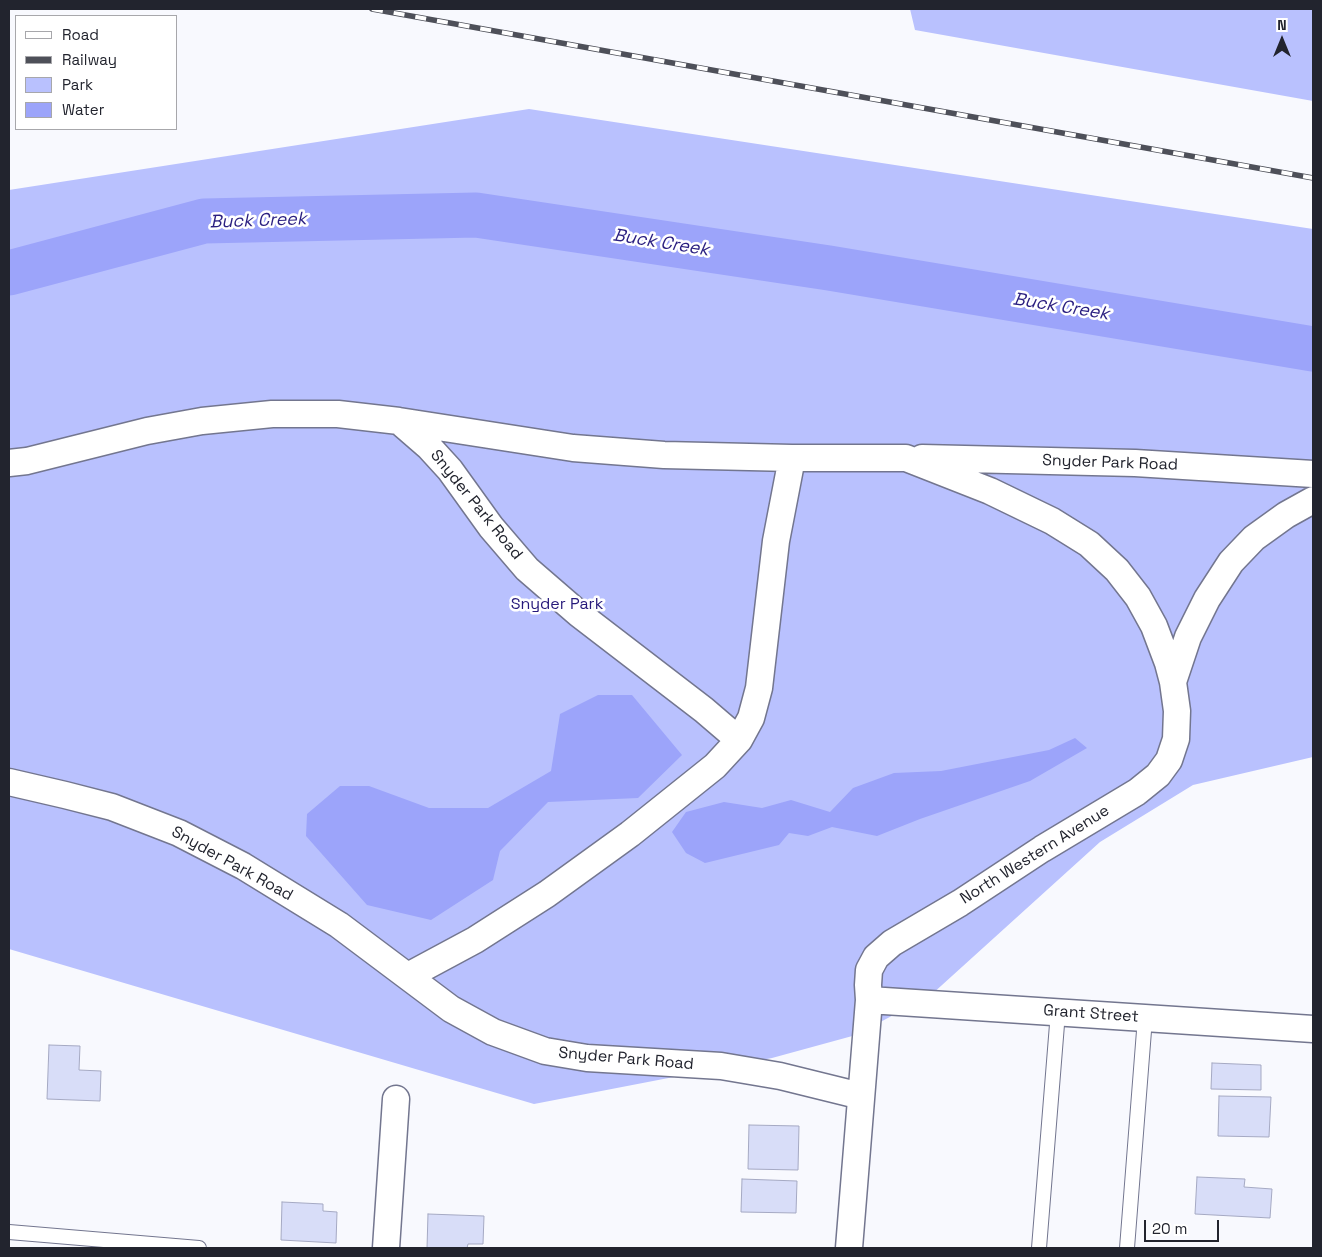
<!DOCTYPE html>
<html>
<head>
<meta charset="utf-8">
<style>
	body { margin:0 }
	#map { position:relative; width:1322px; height:1257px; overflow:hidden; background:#f8f9fe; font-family:"Space Grotesk",sans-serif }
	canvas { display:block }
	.frame { position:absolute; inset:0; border:10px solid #22242e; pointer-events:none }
	.legend { position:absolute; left:15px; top:15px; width:162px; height:115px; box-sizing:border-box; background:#fff; border:1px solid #a7a7ab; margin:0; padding:6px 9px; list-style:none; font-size:15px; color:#22242e }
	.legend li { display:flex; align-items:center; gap:10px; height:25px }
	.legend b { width:25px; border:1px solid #a7a7ab }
	.north { position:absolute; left:1257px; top:15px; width:50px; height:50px; -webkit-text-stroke:4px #fff; paint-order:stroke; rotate:0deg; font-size:14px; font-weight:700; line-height:20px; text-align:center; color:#22242e }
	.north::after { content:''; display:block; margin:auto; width:18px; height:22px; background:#22242e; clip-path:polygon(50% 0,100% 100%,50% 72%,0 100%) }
	.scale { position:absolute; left:1144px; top:1220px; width:75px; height:22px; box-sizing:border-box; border:2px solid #22242e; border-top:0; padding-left:6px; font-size:15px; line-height:18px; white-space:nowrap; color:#22242e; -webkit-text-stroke:4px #fff; paint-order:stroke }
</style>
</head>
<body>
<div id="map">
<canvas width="1322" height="1257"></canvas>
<div class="frame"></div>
<ul class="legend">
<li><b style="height:6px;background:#fff"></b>Road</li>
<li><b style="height:6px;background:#4e5059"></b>Railway</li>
<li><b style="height:14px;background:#b9c1fe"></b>Park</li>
<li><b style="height:14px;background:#9ca4fa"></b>Water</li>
</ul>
<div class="north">N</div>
<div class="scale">20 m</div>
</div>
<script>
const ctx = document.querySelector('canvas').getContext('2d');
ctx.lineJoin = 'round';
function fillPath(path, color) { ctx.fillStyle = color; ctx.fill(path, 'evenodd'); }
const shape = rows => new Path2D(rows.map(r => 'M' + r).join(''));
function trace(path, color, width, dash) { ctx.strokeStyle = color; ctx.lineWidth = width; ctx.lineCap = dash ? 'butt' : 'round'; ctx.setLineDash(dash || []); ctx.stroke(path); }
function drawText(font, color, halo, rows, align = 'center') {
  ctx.font = font + ' "Space Grotesk",sans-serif'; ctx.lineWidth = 5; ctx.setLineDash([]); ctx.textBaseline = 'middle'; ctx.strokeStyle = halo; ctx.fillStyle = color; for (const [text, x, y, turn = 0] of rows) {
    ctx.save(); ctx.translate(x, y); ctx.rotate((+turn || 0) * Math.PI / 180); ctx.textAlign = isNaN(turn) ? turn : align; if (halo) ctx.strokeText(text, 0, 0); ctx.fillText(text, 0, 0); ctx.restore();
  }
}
fillPath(shape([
	[910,9,1313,9,1313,101,915,30],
	[529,109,1313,229,1313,757,1193,785,1100,842,931,995,856,1035,772,1058,534,1104,9,949,9,190]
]), '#b9c1fe');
fillPath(shape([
	[598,695,632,695,682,755,638,798,548,802,500,851,493,880,431,920,367,905,306,836,307,814,340,786,369,786,429,808,488,808,551,771,560,714],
	[1075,738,1087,748,1030,781,920,819,877,836,832,827,808,836,789,833,779,845,705,863,686,853,672,832,686,812,724,802,762,808,791,800,830,812,853,788,894,773,941,771,1049,750]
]), '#9ca4fa');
trace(shape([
	[9,273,204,221,476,215,829,268,1313,349]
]), '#9ca4fa', 45);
const building = shape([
	[49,1045,80,1046,79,1070,101,1071,100,1101,47,1099,49,1045],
	[1212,1063,1261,1065,1261,1090,1211,1089,1212,1063],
	[1219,1096,1271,1097,1269,1137,1218,1136,1219,1096],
	[749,1125,799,1126,798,1170,748,1169,749,1125],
	[1197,1177,1245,1179,1244,1187,1272,1189,1270,1218,1195,1214,1197,1177],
	[742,1179,797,1181,796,1213,741,1212,742,1179],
	[282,1202,323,1204,323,1211,337,1212,336,1243,281,1240,282,1202],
	[428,1214,484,1216,483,1244,468,1244,467,1248,427,1248,428,1214]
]);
fillPath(building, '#d8ddf8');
trace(building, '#a5a9c3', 1);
const service = shape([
	[9,1232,199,1248],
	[1039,1248,1058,1012],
	[1127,1248,1145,1018]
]);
const minor = shape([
	[399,421,429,447,450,470,491,527,527,569,579,614,704,710,739,740],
	[922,458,1135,463,1313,474],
	[9,463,27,461,147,431,202,421,272,414,338,414,399,421,573,448,664,455,792,458,906,458,990,491,1052,521,1089,544,1117,570,1138,597,1154,626,1168,663,1173,682],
	[9,782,65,795,112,807,179,833,243,866,339,925,451,1009,493,1032,545,1051,587,1058,721,1066,780,1076,861,1096],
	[408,976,475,940,547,894,630,834,715,766,739,740,751,718,759,688,776,541,792,458],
	[869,1000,1313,1029],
	[386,1248,396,1099],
	[849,1248,869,1000,868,985,869,970,876,957,892,943,960,903,1042,849,1137,792,1158,775,1169,760,1176,739,1177,711,1173,682,1188,637,1207,599,1231,562,1254,538,1286,515,1313,500]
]);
trace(service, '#73768f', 16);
trace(minor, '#73768f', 29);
trace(service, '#fff', 14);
trace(minor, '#fff', 26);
const rail = shape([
	[372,9,1313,178]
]);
trace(rail, '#4e5059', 5.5);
trace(rail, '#fff', 4, [11]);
drawText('16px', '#22242e', '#fff', [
	["Snyder Park Road",1110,463,2],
	["Snyder Park Road",476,505,51],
	["North Western Avenue",1035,855,-32],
	["Snyder Park Road",232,864,29],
	["Grant Street",1091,1014,4],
	["Snyder Park Road",626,1059,5]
]);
drawText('16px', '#26197a', '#fff', [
	["Snyder Park",557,605]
]);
drawText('italic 18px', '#2a1f80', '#fff', [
	["Buck Creek",258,221,-2],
	["Buck Creek",661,243,9],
	["Buck Creek",1061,307,9]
]);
</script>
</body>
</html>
